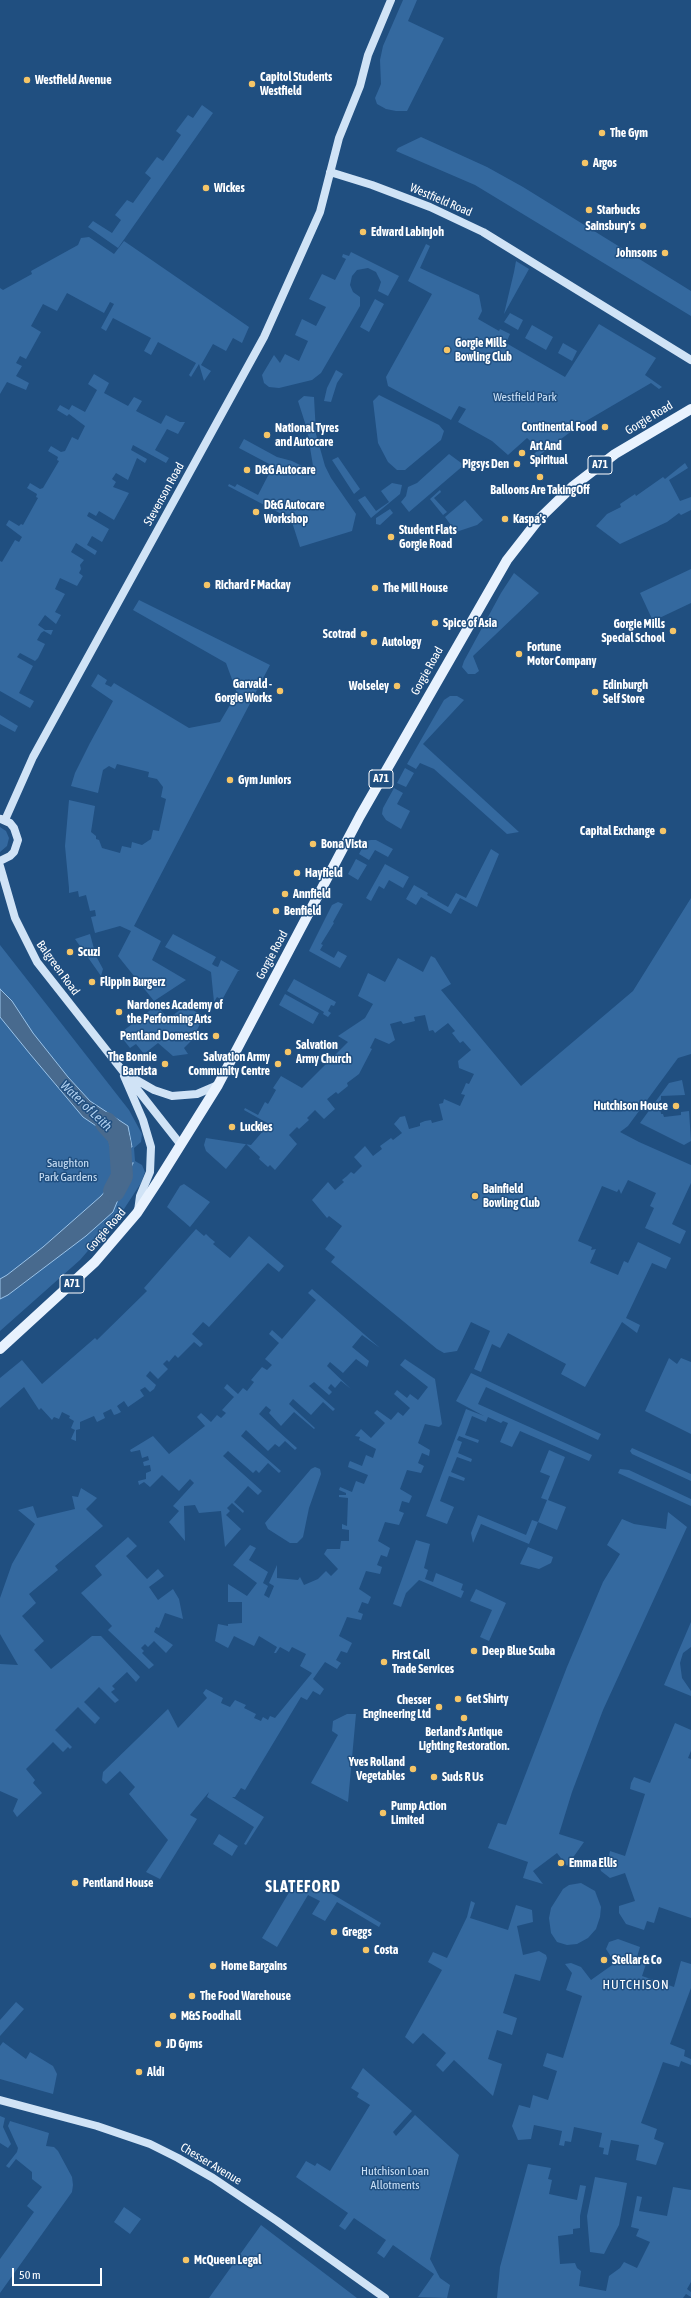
<!DOCTYPE html>
<html>
<head>
<meta charset="utf-8">
<style>
	body { margin:0 }
	#map { position:relative; width:691px; height:2298px; overflow:hidden; background:#204f80; font-family:"Asap Condensed",sans-serif }
	canvas { display:block }
	.scale { position:absolute; left:12px; top:2268px; width:90px; height:18px; box-sizing:border-box; border:2px solid #fff; border-top:0; padding-left:5px; font-size:12px; line-height:14px; white-space:nowrap; color:#fff; -webkit-text-stroke:3px #204f80; paint-order:stroke }
</style>
</head>
<body>
<div id="map">
<canvas width="691" height="2298"></canvas>
<div class="scale">50 m</div>
</div>
<script>
const ctx = document.querySelector('canvas').getContext('2d');
ctx.lineJoin = 'round';
function fillPath(path, color) { ctx.fillStyle = color; ctx.fill(path, 'evenodd'); }
const shape = rows => new Path2D(rows.map(r => 'M' + r).join(''));
function trace(path, color, width, dash) { ctx.strokeStyle = color; ctx.lineWidth = width; ctx.lineCap = dash ? 'butt' : 'round'; ctx.setLineDash(dash || []); ctx.stroke(path); }
function drawText(font, color, halo, rows, align = 'center') {
  ctx.font = font + ' "Asap Condensed",sans-serif'; ctx.lineWidth = 3; ctx.setLineDash([]); ctx.textBaseline = 'middle'; ctx.strokeStyle = halo; ctx.fillStyle = color; for (const [text, x, y, turn = 0] of rows) {
    ctx.save(); ctx.translate(x, y); ctx.rotate((+turn || 0) * Math.PI / 180); ctx.textAlign = isNaN(turn) ? turn : align; if (halo) ctx.strokeText(text, 0, 0); ctx.fillText(text, 0, 0); ctx.restore();
  }
}
fillPath(shape([
	[403,0,417,0,408,21,444,38,407,111,396,111,386,109,377,104,375,98,381,84,380,60,383,46],
	[202,105,213,113,118,248,88,227,93,221,112,233,121,220,115,215,127,200,133,203,151,178,145,173,157,157,163,161,181,135,176,131,188,115,193,118],
	[421,137,487,167,523,187,691,291,691,316,475,185,396,151,398,148],
	[89,237,114,254,124,241,249,327,242,343,233,338,226,351,213,344,201,365,211,371,204,381,199,364,191,377,189,375,196,363,158,342,151,355,144,351,151,338,113,318,106,331,101,328,114,304,110,302,104,313,67,293,57,311,43,304,31,326,41,332,26,359,20,356,16,363,22,366,16,376,29,383,26,390,7,382,0,394,0,288,3,290,32,274,31,271,78,245,81,238],
	[426,244,430,246,420,268,479,295,482,311,478,319,499,331,500,329,510,334,506,343,565,377,599,324,656,358,645,375,662,387,659,389,651,383,581,424,541,454,546,460,542,464,533,455,539,449,527,438,508,455,492,441,458,422,466,409,459,406,451,420,388,386,386,377,432,294,408,281],
	[351,252,399,276,388,296,378,291,381,282,376,272,368,268,357,270,352,276,350,285,353,292,360,297,360,306,321,373,312,380,279,388,269,387,264,383,262,375,274,355,280,363,285,354,299,361,308,341,295,335,302,319,316,326,326,307,309,299,322,274,335,280,346,259,342,257,343,254,349,256],
	[516,261,529,269,504,314,514,272],
	[375,299,384,304,369,332,360,327],
	[510,313,523,320,518,330,504,322],
	[532,325,553,337,546,350,525,338],
	[563,343,577,351,572,361,558,353],
	[336,370,343,374,337,383,331,402,324,401,327,388],
	[94,374,109,383,104,393,128,406,134,397,142,401,136,411,161,424,166,415,180,422,185,422,178,434,167,429,155,450,169,458,166,463,133,445,131,450,147,459,145,463,137,458,128,480,116,473,112,479,116,482,113,487,129,493,114,520,99,511,96,516,89,512,87,516,109,529,102,542,92,536,87,545,97,551,95,555,76,543,71,552,84,560,80,565,81,569,79,573,83,576,77,586,60,578,55,589,65,594,55,612,61,615,56,624,45,615,38,625,45,630,53,630,51,635,44,631,41,633,37,640,45,644,38,658,35,661,20,653,17,657,33,666,19,693,34,701,30,708,0,691,0,561,2,562,15,540,19,542,22,537,6,525,9,520,19,526,21,524,23,525,38,498,36,497,37,494,27,488,29,485,30,483,40,489,43,488,59,461,57,460,58,457,48,451,51,446,61,452,65,451,72,437,78,440,85,426,69,414,67,416,57,410,60,405,69,410,72,405,85,412,97,390,88,384],
	[379,395,439,425,444,431,441,440,405,470,397,470,388,462,378,443,373,401],
	[304,396,314,397,316,434,325,466,331,478,356,514,352,531,300,547,291,519,228,486,229,484,235,487,237,484,258,495,273,466,239,448,244,439,277,457,292,461,314,472,307,429,298,401],
	[449,454,464,465,409,512,401,502,406,496,408,487,417,483],
	[338,457,360,489,354,494,332,460],
	[685,463,688,468,669,480,680,501,691,497,691,510,681,515,679,513,667,522,620,544,596,526,607,514,621,507,620,504,635,494,636,496,663,477,665,479],
	[392,483,402,485,400,494,371,518,358,500,365,496,376,511,389,502,381,491],
	[440,490,441,492,434,498,447,512,443,515,430,499],
	[465,500,483,520,477,525,456,532,445,517],
	[390,509,393,513,380,525,376,524,376,518],
	[691,569,691,603,653,621,640,593],
	[514,573,539,593,473,656,479,671,475,674,468,674,462,667,464,661,501,593],
	[139,600,270,665,134,926,161,941,152,960,186,980,154,1001,118,956,131,931,120,926,95,933,91,917,96,916,95,910,90,911,86,895,79,897,78,891,69,893,69,888,65,846,69,800,95,806,91,832,96,836,96,839,99,840,102,848,120,853,122,846,131,848,132,842,142,845,151,839,153,830,159,831,166,799,161,797,163,787,157,779,148,777,149,772,117,764,115,769,109,766,103,770,98,793,71,786,75,773,90,743,113,701,91,686,98,674,107,680,105,684,111,687,114,683,189,728,220,722,237,693,226,663,133,610],
	[450,696,457,696,464,700,423,744,519,832,507,834,434,769,420,763,416,769,407,764,444,700],
	[0,715,18,726,15,732,0,724],
	[405,768,414,773,406,787,397,783],
	[394,788,403,793,397,804,410,811,401,829,386,820,382,814,383,808],
	[0,827,6,831,9,838,7,846,0,852],
	[371,840,376,840,393,849,388,857,375,850,369,860,359,854,366,841],
	[491,849,499,854,477,907,460,898,451,914,421,897,416,905,406,899,414,885,428,893,427,895,448,907,456,893,466,898],
	[356,859,367,865,358,880,348,874],
	[385,864,409,877,403,888,389,880,384,889,379,886,371,901,366,898],
	[691,898,691,1054,678,1058,628,1126,620,1132,639,1142,691,1165,691,1183,672,1224,686,1231,680,1244,645,1228,654,1208,650,1206,656,1193,628,1180,621,1194,619,1189,617,1192,602,1186,578,1241,592,1247,591,1250,596,1249,590,1263,618,1275,624,1261,628,1263,638,1242,671,1258,666,1269,652,1263,626,1318,640,1325,637,1333,622,1322,585,1387,561,1374,566,1364,508,1333,500,1348,492,1344,481,1372,474,1369,490,1331,471,1322,457,1351,444,1353,437,1349,331,1262,335,1257,325,1249,342,1226,329,1216,327,1218,312,1200,328,1182,335,1190,344,1182,342,1180,347,1176,351,1172,354,1174,362,1166,354,1157,365,1146,373,1156,382,1149,380,1146,391,1138,393,1140,402,1133,394,1124,400,1117,405,1116,409,1129,420,1126,420,1123,425,1121,431,1120,432,1123,443,1120,439,1104,443,1103,444,1099,460,1106,465,1095,461,1094,464,1088,466,1083,469,1084,474,1074,459,1068,458,1061,471,1050,463,1041,460,1043,452,1033,455,1031,448,1023,435,1033,433,1030,429,1031,425,1015,414,1017,415,1021,403,1024,401,1021,390,1024,395,1040,389,1044,375,1038,370,1048,372,1049,359,1074,347,1083,348,1086,338,1094,336,1092,327,1099,335,1109,324,1119,315,1110,307,1118,309,1120,299,1129,297,1127,289,1135,297,1144,275,1170,270,1165,268,1167,259,1159,260,1157,246,1144,226,1169,206,1151,204,1145,206,1138,251,1145,269,1124,244,1110,245,1108,258,1115,265,1102,268,1104,276,1090,273,1088,281,1076,302,1088,348,1042,338,1036,365,1018,373,1004,358,996,368,973,385,982,398,958,423,972,431,956,435,958,451,984,441,990,521,1086,633,991],
	[338,902,343,904,333,922,334,923,321,944,323,945,320,950,334,958,338,951,347,956,340,968,309,951,332,905],
	[90,934,96,956,103,969,101,976,75,939],
	[173,934,216,957,212,964,215,966,218,967,221,960,240,971,238,971,222,1000,217,997,214,1002,211,972,165,947],
	[0,945,129,1110,142,1134,141,1142,134,1148,135,1161,142,1165,145,1172,141,1183,124,1209,80,1260,0,1331],
	[294,979,336,1002,334,1006,331,1005,328,1011,331,1013,328,1017,323,1014,324,1012,287,991],
	[285,994,319,1013,313,1024,279,1005],
	[157,1005,168,1019,185,1006,204,1016,192,1040,184,1048,188,1054,173,1056,158,1043,144,1054,136,1044,130,1048,119,1034],
	[682,1080,685,1095,661,1096,661,1100,659,1101,661,1114,663,1114,664,1117,681,1115,681,1112,689,1111,691,1141,684,1145,640,1123,669,1083],
	[184,1184,210,1202,190,1227,167,1207,180,1186],
	[196,1229,204,1236,206,1234,210,1238,215,1242,213,1244,230,1258,249,1236,284,1266,279,1272,268,1263,209,1327,203,1322,192,1334,203,1344,200,1347,194,1342,178,1358,175,1355,169,1362,167,1360,163,1364,168,1369,158,1379,150,1371,146,1376,156,1385,154,1389,150,1392,145,1387,140,1390,144,1396,128,1407,124,1401,117,1406,121,1412,117,1414,114,1415,111,1409,103,1413,105,1418,97,1422,94,1416,80,1422,80,1429,76,1430,76,1441,71,1439,75,1430,71,1428,74,1421,69,1418,70,1416,62,1412,59,1419,54,1417,52,1420,41,1408,39,1410,24,1387,0,1408,0,1378,22,1360,42,1384,95,1338,97,1340,147,1291,144,1288],
	[312,1289,380,1348,362,1335,352,1347,369,1361,367,1367,356,1359,343,1373,330,1362,327,1366,351,1389,341,1381,335,1388,331,1384,328,1388,332,1392,329,1395,314,1382,309,1386,335,1409,333,1411,323,1402,311,1415,293,1399,289,1404,315,1428,314,1429,294,1412,281,1426,269,1413,271,1410,266,1406,259,1414,297,1448,295,1450,285,1441,279,1447,275,1444,268,1451,246,1430,241,1436,281,1471,279,1473,268,1463,259,1473,256,1470,253,1473,228,1451,223,1456,262,1491,258,1495,248,1486,234,1502,244,1511,243,1513,232,1503,227,1508,230,1511,226,1515,241,1529,225,1547,221,1511,199,1513,195,1505,184,1506,185,1541,169,1522,179,1511,173,1506,194,1483,190,1479,179,1491,162,1475,150,1487,144,1482,139,1485,138,1481,146,1479,146,1473,151,1471,150,1465,144,1466,143,1462,149,1460,148,1456,142,1458,140,1450,131,1452,130,1450,153,1436,169,1454,205,1426,197,1417,201,1413,211,1422,217,1415,221,1418,226,1413,222,1410,234,1397,224,1388,227,1384,238,1394,243,1388,247,1391,254,1382,251,1380,262,1367,267,1370,272,1365,265,1359,279,1343,269,1334,272,1330,282,1339,316,1300,308,1293],
	[669,1358,677,1364,681,1358,691,1362,691,1434,645,1411],
	[405,1359,435,1379,442,1424,439,1427,425,1424,418,1443,430,1450,429,1456,422,1453,418,1463,424,1466,421,1473,407,1470,400,1489,412,1496,409,1503,402,1501,399,1511,404,1513,399,1525,385,1522,378,1541,390,1548,387,1557,381,1555,377,1565,382,1567,380,1574,366,1571,359,1589,371,1597,368,1604,362,1602,358,1612,363,1614,361,1620,347,1617,339,1636,352,1643,347,1653,341,1651,336,1660,341,1663,337,1669,325,1662,313,1679,324,1689,320,1695,313,1691,307,1700,301,1697,245,1790,241,1788,235,1797,232,1797,264,1817,246,1845,244,1844,254,1827,207,1797,209,1792,190,1815,197,1819,160,1879,146,1872,168,1840,129,1794,135,1787,120,1771,106,1784,102,1780,103,1772,168,1709,178,1728,207,1698,203,1693,206,1689,223,1698,221,1703,230,1707,235,1700,246,1705,244,1708,256,1714,254,1718,261,1721,263,1717,268,1720,270,1716,275,1718,312,1673,300,1666,306,1654,292,1647,289,1652,280,1647,276,1653,274,1653,277,1647,259,1636,254,1646,234,1636,228,1648,215,1641,218,1624,228,1626,228,1624,242,1623,242,1602,228,1602,228,1584,247,1596,257,1583,233,1565,250,1545,256,1548,249,1560,268,1572,263,1583,268,1586,264,1595,269,1598,274,1586,269,1583,277,1565,277,1578,298,1580,300,1577,304,1585,318,1579,326,1571,331,1576,338,1569,324,1554,327,1549,340,1549,341,1541,349,1541,349,1530,342,1529,342,1524,347,1526,348,1498,339,1497,339,1495,346,1495,346,1493,339,1490,340,1487,352,1492,356,1481,364,1484,368,1475,348,1467,349,1463,350,1461,362,1466,366,1455,373,1458,376,1449,359,1440,360,1437,355,1436,361,1429,371,1438,385,1423,374,1413,377,1410,391,1420,398,1412,403,1416,410,1408,394,1394,397,1390,407,1398,410,1394,418,1400,428,1387,400,1365],
	[471,1373,601,1434,598,1440,486,1387,478,1404,592,1455,589,1461,520,1431,512,1447,500,1442,508,1423,503,1421,501,1423,488,1417,486,1422,472,1416,465,1435,479,1440,478,1443,459,1436,457,1440,462,1442,458,1453,472,1459,471,1462,457,1457,451,1472,465,1478,464,1481,449,1476,440,1501,454,1507,447,1524,426,1516,466,1409,484,1416,456,1401],
	[632,1448,691,1474,691,1481,632,1454,630,1451],
	[549,1450,565,1457,548,1500,566,1507,557,1530,538,1522,529,1544,481,1524,473,1543,471,1533,478,1515,526,1535,532,1520,538,1522,547,1500,541,1498,550,1476,540,1472],
	[315,1467,320,1469,321,1474,309,1508,303,1537,297,1543,290,1543,268,1529,265,1523,311,1469],
	[620,1469,629,1470,691,1499,691,1506,618,1473],
	[81,1488,97,1498,86,1509,103,1526,55,1566,58,1570,29,1594,36,1603,22,1616,44,1641,34,1650,51,1669,92,1636,101,1636,140,1677,136,1682,127,1672,112,1686,115,1689,111,1692,119,1700,115,1703,99,1687,84,1702,100,1718,95,1724,78,1707,55,1730,72,1747,70,1749,68,1747,63,1752,53,1742,26,1769,35,1780,33,1783,42,1793,17,1817,13,1811,18,1799,0,1791,0,1664,18,1665,0,1634,0,1598,12,1564,35,1524,18,1510,33,1506,37,1518,75,1509,72,1496,78,1497],
	[668,1512,687,1527,603,1710,572,1792,559,1834,584,1842,567,1866,557,1853,533,1871,543,1884,523,1878,528,1862,488,1848,498,1823,506,1825,567,1667,603,1582,620,1554,607,1545,622,1519,634,1524,666,1529],
	[128,1537,137,1546,126,1556,147,1579,158,1569,164,1576,149,1587,158,1600,173,1589,179,1599,183,1619,165,1613,159,1628,156,1627,154,1632,173,1645,166,1653,154,1641,148,1647,145,1644,141,1648,144,1651,142,1653,154,1665,149,1669,108,1630,112,1626,81,1593,102,1575,95,1566],
	[416,1540,430,1544,424,1568,428,1570,425,1579,433,1582,436,1573,463,1584,461,1590,464,1591,461,1598,419,1580,406,1593,401,1607,393,1604],
	[528,1547,553,1557,551,1563,539,1569,520,1564],
	[476,1589,506,1603,489,1641,480,1637,492,1610,470,1601],
	[691,1622,691,1647,683,1653,680,1663,682,1678,691,1691,691,1696,664,1685],
	[347,1714,356,1714,348,1802,311,1783,338,1735,332,1731,333,1721],
	[675,1723,691,1730,691,1751,688,1758,691,1759,691,1918,659,1907,654,1923,647,1921,644,1930,626,1924,619,1913,619,1906,635,1901,625,1873,610,1878,601,1871,597,1858,608,1860,610,1851,625,1856,645,1794,630,1789,631,1783,634,1777,650,1783],
	[219,1834,238,1846,232,1856,213,1844],
	[312,1882,381,1923,379,1927,337,1902,325,1921,312,1914,320,1901,308,1895,277,1947,262,1938,294,1884,307,1891],
	[581,1883,595,1891,601,1907,600,1917,596,1929,588,1938,577,1944,567,1945,557,1942,551,1933,549,1918,551,1908,563,1889,569,1885],
	[471,1901,475,1903,470,1918,508,1930,516,1905,532,1910,533,1922,517,1926,523,1955,539,1951,546,1955,547,1958,540,1981,515,1974,503,2013,517,2018,512,2035,497,2030,488,2059,502,2064,493,2096,454,2060,443,2072,436,2065,446,2053,423,2033,413,2044,405,2037,442,1970,428,1962,433,1952,447,1958,467,1917],
	[618,1939,640,1947,637,1957,647,1961,642,1976,674,1987,681,1961,691,1964,691,1988,670,2044,685,2050,684,2056,691,2059,691,2065,681,2061,679,2067,663,2062,641,2123,657,2129,654,2139,664,2143,656,2165,636,2160,639,2145,611,2140,608,2155,603,2154,604,2148,599,2147,602,2133,574,2127,571,2142,565,2141,564,2146,559,2145,562,2131,534,2125,531,2139,518,2140,512,2126,519,2105,530,2108,533,2095,548,2100,557,2071,543,2066,547,2053,563,2058,582,1996,566,1990,572,1973,565,1964,571,1963,581,1967,591,1980,615,1963,606,1949,609,1942],
	[16,2002,24,2009,0,2036,0,2020],
	[3,2042,26,2059,30,2052,53,2066,57,2074,53,2094,0,2079,0,2046],
	[363,2068,412,2111,393,2132,396,2136,415,2115,459,2155,430,2259,440,2278,450,2285,447,2298,418,2297,434,2274,393,2245,384,2258,377,2253,386,2240,354,2218,345,2230,339,2226,348,2213,296,2177,306,2161,315,2166,317,2163,330,2171,370,2105,357,2097,359,2093,351,2088],
	[0,2116,5,2118,3,2127,11,2144,8,2148,0,2143],
	[10,2121,49,2133,46,2146,54,2147,58,2151,72,2177,73,2185,72,2192,0,2293,0,2259,34,2212,27,2206,42,2187,32,2179,32,2172,16,2159,9,2168,6,2166,17,2152,18,2148,8,2126],
	[528,2164,551,2168,548,2179,552,2180,549,2194,577,2200,580,2185,586,2186,580,2216,580,2228,573,2229,573,2234,558,2236,560,2264,575,2263,577,2268,581,2271,579,2286,606,2291,609,2276,620,2268,624,2262,637,2268,650,2242,636,2236,639,2229,631,2227,637,2196,642,2197,639,2211,667,2216,673,2187,691,2190,691,2282,687,2289,691,2292,691,2297,686,2294,683,2298,497,2298,500,2267],
	[595,2177,627,2183,619,2225,604,2254,590,2252,587,2216],
	[124,2207,141,2219,130,2234,114,2222],
	[261,2225,357,2298,209,2298]
]), '#34699f');
const water = shape([
	[0,989,12,1001,33,1033,68,1077,90,1101,128,1126,132,1147,113,1148,110,1146,108,1134,83,1117,30,1054,0,1017,0,989],
	[133,1163,113,1212,86,1236,8,1295,0,1299,0,1279,7,1275,43,1247,101,1196,114,1181,113,1166,133,1163]
]);
fillPath(water, '#486a8e');
trace(water, '#9ac3e9', 1);
trace(shape([
	[106,1123,118,1136,120,1144,122,1176,114,1191]
]), '#486a8e', 22);
trace(shape([
	[330,172,372,185,430,207,483,232,691,360],
	[5,820,33,757,264,337,320,212,339,138,360,86,368,55,391,0],
	[0,861,10,856,14,852,18,840,14,828,10,823,1,819],
	[0,866,15,918,37,962,181,1145],
	[126,1074,154,1090,172,1096,197,1094,218,1085],
	[124,1076,143,1120,151,1147,150,1172,140,1196,138,1211],
	[0,2100,97,2126,150,2144,178,2158,213,2178,277,2221,385,2298]
]), '#d0e3f6', 8);
trace(shape([
	[0,1349,95,1262,137,1213,158,1181,218,1085,360,816,507,560,539,519,572,487,615,454,691,409]
]), '#e8f2fe', 10);
for (const [x, y, r, color] of [
	[27,80,4,"#f5c567"],
	[252,84,4,"#f5c567"],
	[602,133,4,"#f5c567"],
	[585,163,4,"#f5c567"],
	[206,188,4,"#f5c567"],
	[589,210,4,"#f5c567"],
	[643,226,4,"#f5c567"],
	[363,232,4,"#f5c567"],
	[665,253,4,"#f5c567"],
	[447,350,4,"#f5c567"],
	[605,427,4,"#f5c567"],
	[267,435,4,"#f5c567"],
	[522,453,4,"#f5c567"],
	[517,464,4,"#f5c567"],
	[247,470,4,"#f5c567"],
	[540,477,4,"#f5c567"],
	[256,512,4,"#f5c567"],
	[505,519,4,"#f5c567"],
	[391,537,4,"#f5c567"],
	[207,585,4,"#f5c567"],
	[375,588,4,"#f5c567"],
	[435,623,4,"#f5c567"],
	[673,631,4,"#f5c567"],
	[364,634,4,"#f5c567"],
	[374,642,4,"#f5c567"],
	[519,654,4,"#f5c567"],
	[397,686,4,"#f5c567"],
	[280,691,4,"#f5c567"],
	[595,692,4,"#f5c567"],
	[230,780,4,"#f5c567"],
	[663,831,4,"#f5c567"],
	[313,844,4,"#f5c567"],
	[297,873,4,"#f5c567"],
	[285,894,4,"#f5c567"],
	[276,911,4,"#f5c567"],
	[70,952,4,"#f5c567"],
	[92,982,4,"#f5c567"],
	[119,1012,4,"#f5c567"],
	[216,1036,4,"#f5c567"],
	[288,1052,4,"#f5c567"],
	[165,1064,4,"#f5c567"],
	[278,1064,4,"#f5c567"],
	[676,1106,4,"#f5c567"],
	[232,1127,4,"#f5c567"],
	[475,1196,4,"#f5c567"],
	[474,1651,4,"#f5c567"],
	[384,1662,4,"#f5c567"],
	[458,1699,4,"#f5c567"],
	[439,1707,4,"#f5c567"],
	[464,1718,4,"#f5c567"],
	[413,1769,4,"#f5c567"],
	[434,1777,4,"#f5c567"],
	[383,1813,4,"#f5c567"],
	[561,1863,4,"#f5c567"],
	[75,1883,4,"#f5c567"],
	[334,1932,4,"#f5c567"],
	[366,1950,4,"#f5c567"],
	[604,1960,4,"#f5c567"],
	[213,1966,4,"#f5c567"],
	[192,1996,4,"#f5c567"],
	[173,2016,4,"#f5c567"],
	[158,2044,4,"#f5c567"],
	[139,2072,4,"#f5c567"],
	[186,2260,4,"#f5c567"]
]) { const dot = new Path2D(); dot.arc(x, y, r, 0, 2 * Math.PI); ctx.fillStyle = color; ctx.fill(dot); trace(dot, '#204f80', 1.5); }
for (const [x, y, w] of [
	[600,465,24],
	[381,779,24],
	[72,1284,24]
]) { const box = new Path2D(); box.roundRect(x - w / 2, y - 9, w, 18, 3); ctx.fillStyle = '#204f80'; ctx.fill(box); trace(box, '#fff', 1); }
drawText('bold 11px', '#fff', null, [
	["A71",600,465],
	["A71",381,779],
	["A71",72,1284]
]);
drawText('bold 12px', '#fff', '#204f80', [
	["Capitol Students",260,77],
	["Westfield",260,91],
	["Westfield Avenue",35,80],
	["The Gym",610,133],
	["Argos",593,163],
	["Wickes",214,188],
	["Starbucks",597,210],
	["Sainsbury's",635,226,"right"],
	["Edward Labinjoh",371,232],
	["Johnsons",657,253,"right"],
	["Gorgie Mills",455,343],
	["Bowling Club",455,357],
	["Continental Food",597,427,"right"],
	["National Tyres",275,428],
	["and Autocare",275,442],
	["Art And",530,446],
	["Spiritual",530,460],
	["Pigsys Den",509,464,"right"],
	["D&G Autocare",255,470],
	["Balloons Are TakingOff",540,490,"center"],
	["D&G Autocare",264,505],
	["Workshop",264,519],
	["Kaspa's",513,519],
	["Student Flats",399,530],
	["Gorgie Road",399,544],
	["Richard F Mackay",215,585],
	["The Mill House",383,588],
	["Spice of Asia",443,623],
	["Gorgie Mills",665,624,"right"],
	["Special School",665,638,"right"],
	["Scotrad",356,634,"right"],
	["Autology",382,642],
	["Fortune",527,647],
	["Motor Company",527,661],
	["Garvald -",272,684,"right"],
	["Gorgie Works",272,698,"right"],
	["Edinburgh",603,685],
	["Self Store",603,699],
	["Wolseley",389,686,"right"],
	["Gym Juniors",238,780],
	["Capital Exchange",655,831,"right"],
	["Bona Vista",321,844],
	["Hayfield",305,873],
	["Annfield",293,894],
	["Benfield",284,911],
	["Scuzi",78,952],
	["Flippin Burgerz",100,982],
	["Nardones Academy of",127,1005],
	["the Performing Arts",127,1019],
	["Pentland Domestics",208,1036,"right"],
	["Salvation",296,1045],
	["Army Church",296,1059],
	["The Bonnie",157,1057,"right"],
	["Barrista",157,1071,"right"],
	["Salvation Army",270,1057,"right"],
	["Community Centre",270,1071,"right"],
	["Hutchison House",668,1106,"right"],
	["Luckies",240,1127],
	["Bainfield",483,1189],
	["Bowling Club",483,1203],
	["Deep Blue Scuba",482,1651],
	["First Call",392,1655],
	["Trade Services",392,1669],
	["Get Shirty",466,1699],
	["Chesser",431,1700,"right"],
	["Engineering Ltd",431,1714,"right"],
	["Berland's Antique",464,1732,"center"],
	["Lighting Restoration.",464,1746,"center"],
	["Yves Rolland",405,1762,"right"],
	["Vegetables",405,1776,"right"],
	["Suds R Us",442,1777],
	["Pump Action",391,1806],
	["Limited",391,1820],
	["Emma Ellis",569,1863],
	["Pentland House",83,1883],
	["Greggs",342,1932],
	["Costa",374,1950],
	["Stellar & Co",612,1960],
	["Home Bargains",221,1966],
	["The Food Warehouse",200,1996],
	["M&S Foodhall",181,2016],
	["JD Gyms",166,2044],
	["Aldi",147,2072],
	["McQueen Legal",194,2260]
], 'left');
drawText('12px', '#fff', '#204f80', [
	["Westfield Road",441,200,23],
	["Gorgie Road",649,418,-31],
	["Stevenson Road",164,494,-61],
	["Gorgie Road",427,671,-61],
	["Gorgie Road",272,955,-62],
	["Balgreen Road",58,968,54],
	["Gorgie Road",106,1230,-49],
	["Chesser Avenue",211,2164,31]
]);
drawText('12px', '#cae0f6', '#204f80', [
	["Westfield Park",525,397],
	["Saughton",68,1163],
	["Park Gardens",68,1177],
	["Hutchison Loan",395,2171],
	["Allotments",395,2185]
]);
drawText('italic 13px', '#b1d1f0', '#204f80', [
	["Water of Leith",86,1106,44]
]);
ctx.letterSpacing = '1px';
drawText('13px', '#fff', '#204f80', [
	["HUTCHISON",636,1985]
]);
ctx.letterSpacing = '0px';
ctx.letterSpacing = '1px';
drawText('bold 16px', '#fff', '#204f80', [
	["SLATEFORD",303,1887]
]);
ctx.letterSpacing = '0px';
</script>
</body>
</html>
